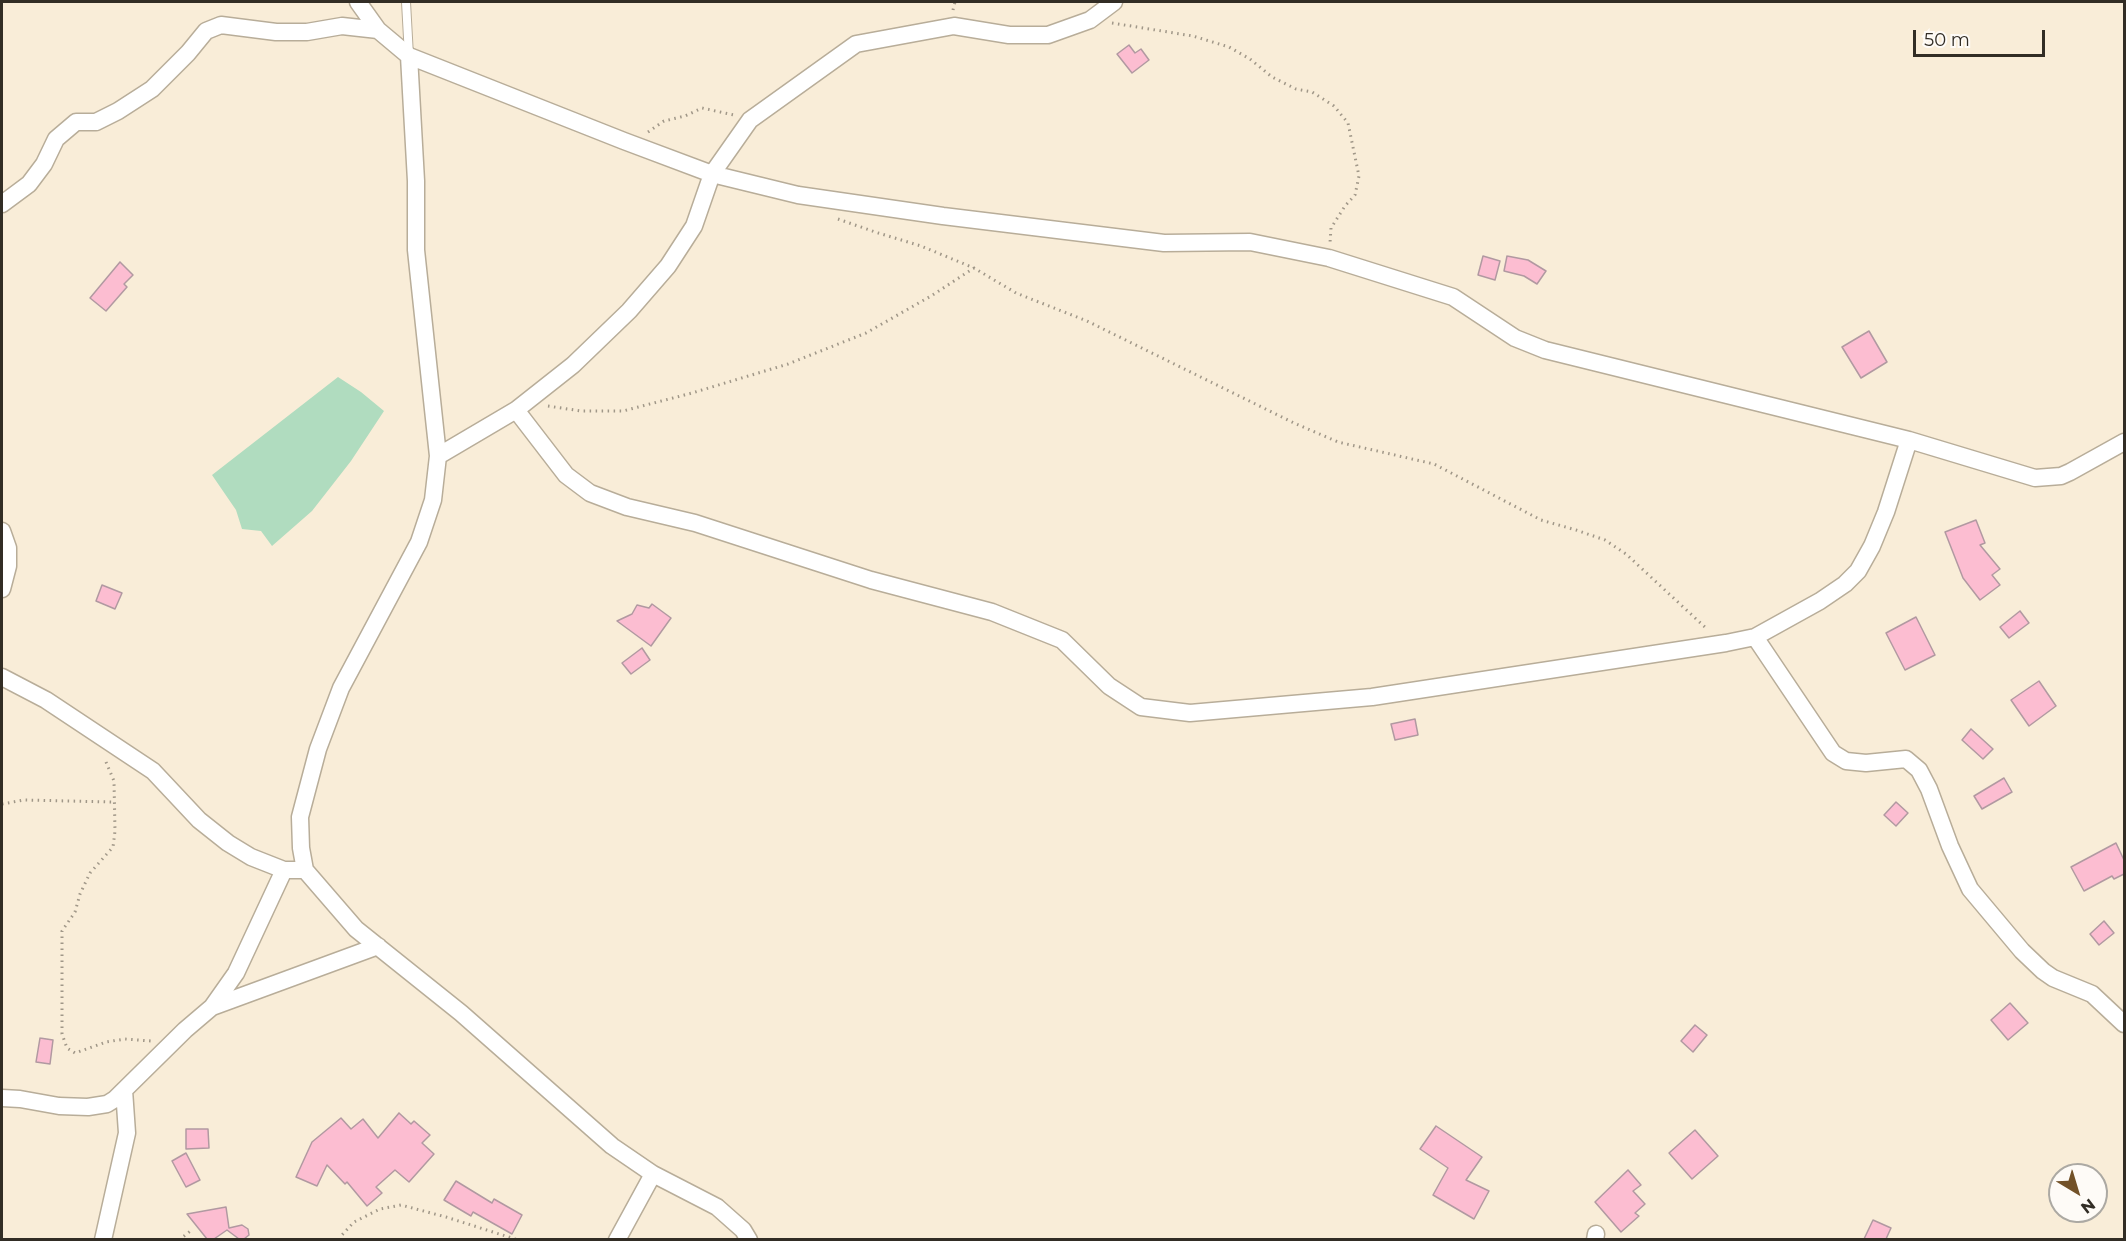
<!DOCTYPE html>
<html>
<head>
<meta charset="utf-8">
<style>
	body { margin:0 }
	#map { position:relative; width:2126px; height:1241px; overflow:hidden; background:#f9edd8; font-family:Montserrat,sans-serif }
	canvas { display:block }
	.frame { position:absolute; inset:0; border:3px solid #322d25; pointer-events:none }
	.north { position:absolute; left:2048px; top:1163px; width:60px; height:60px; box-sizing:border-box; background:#fefbf7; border:2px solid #aca9a3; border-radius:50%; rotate:142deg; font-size:16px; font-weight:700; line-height:24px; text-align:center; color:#322d25 }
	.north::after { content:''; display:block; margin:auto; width:21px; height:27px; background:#725128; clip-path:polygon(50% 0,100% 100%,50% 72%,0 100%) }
	.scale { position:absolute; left:1913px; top:30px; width:132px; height:27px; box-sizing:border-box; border:3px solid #322d25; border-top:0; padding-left:8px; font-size:18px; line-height:21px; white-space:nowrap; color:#322d25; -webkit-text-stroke:4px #fefbf7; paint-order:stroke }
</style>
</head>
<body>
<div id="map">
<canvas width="2126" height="1241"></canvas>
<div class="frame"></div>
<div class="north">N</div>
<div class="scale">50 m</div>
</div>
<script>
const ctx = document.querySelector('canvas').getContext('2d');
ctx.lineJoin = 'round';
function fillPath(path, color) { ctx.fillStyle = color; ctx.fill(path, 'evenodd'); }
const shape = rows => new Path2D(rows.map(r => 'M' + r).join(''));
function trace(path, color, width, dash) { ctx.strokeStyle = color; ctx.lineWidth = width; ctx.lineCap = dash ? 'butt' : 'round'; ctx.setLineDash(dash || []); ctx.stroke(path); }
fillPath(shape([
	[338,377,361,392,384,411,351,461,312,511,272,546,261,531,242,529,236,510,212,475]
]), '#b0dcbf');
const building = shape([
	[1129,45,1135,53,1141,49,1149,60,1132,73,1117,54,1129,45],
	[1483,256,1500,261,1495,280,1478,275,1483,256],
	[1507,256,1528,260,1546,271,1537,284,1524,276,1504,271,1507,256],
	[120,262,133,275,124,284,127,287,106,311,90,298,120,262],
	[1869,331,1887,362,1861,378,1842,347,1869,331],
	[1976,520,1985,543,1980,545,2000,569,1992,575,2000,585,1980,600,1963,578,1945,532,1976,520],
	[102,585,122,593,115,609,96,601,102,585],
	[652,604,671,618,651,646,617,621,632,614,637,605,649,608,652,604],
	[2020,611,2029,623,2009,638,2000,627,2020,611],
	[1916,617,1935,655,1905,670,1886,633,1916,617],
	[642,648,650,660,631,674,622,663,642,648],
	[2039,681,2056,706,2029,726,2011,700,2039,681],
	[1415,719,1418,735,1395,740,1391,724,1415,719],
	[1971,729,1993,749,1983,759,1962,740,1971,729],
	[2004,778,2012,792,1982,809,1974,796,2004,778],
	[1896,802,1908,813,1896,826,1884,815,1896,802],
	[2116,843,2124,860,2124,874,2114,879,2112,876,2084,891,2071,867,2116,843],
	[2104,921,2114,933,2099,945,2090,934,2104,921],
	[2010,1003,2028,1023,2008,1040,1991,1020,2010,1003],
	[1695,1025,1707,1035,1693,1052,1681,1041,1695,1025],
	[40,1038,53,1040,50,1064,36,1062,40,1038],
	[399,1113,411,1124,414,1121,430,1135,422,1143,434,1154,409,1182,395,1170,376,1187,382,1193,367,1206,347,1182,345,1184,327,1165,317,1186,296,1177,312,1142,341,1118,351,1129,363,1119,378,1138,399,1113],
	[1436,1126,1482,1157,1466,1180,1489,1191,1474,1219,1433,1195,1448,1168,1420,1149,1436,1126],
	[186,1129,208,1129,209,1148,186,1149,186,1129],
	[1695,1130,1718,1156,1692,1179,1669,1153,1695,1130],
	[186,1153,200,1180,186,1187,172,1161,186,1153],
	[1628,1170,1641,1185,1633,1191,1645,1204,1635,1213,1639,1216,1621,1232,1595,1202,1628,1170],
	[456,1181,492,1203,494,1199,522,1215,512,1234,473,1212,471,1216,444,1200,456,1181],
	[226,1207,229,1228,242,1225,248,1229,249,1235,244,1239,239,1239,227,1230,214,1239,207,1239,187,1214,226,1207],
	[1873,1220,1891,1228,1886,1239,1864,1239,1873,1220]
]);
fillPath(building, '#fcbdd1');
trace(building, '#b199a1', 1.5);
const lane = shape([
	[406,2,409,56]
]);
const street = shape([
	[358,2,378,30,409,56,624,141,712,174,798,195,943,216,1164,243,1250,242,1329,258,1453,297,1515,338,1545,350,1909,440,2035,478,2061,476,2070,472,2124,442],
	[409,56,416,181,416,250,438,456,433,500,419,542,341,688,318,749,300,817,301,848,305,870,356,929,461,1013,612,1146,653,1174,717,1207,743,1230,749,1240],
	[2,204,29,184,44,164,56,139,76,122,96,122,118,111,152,89,188,53,206,31,221,25,276,32,307,32,342,26,378,30],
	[516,410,566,475,590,493,627,507,695,523,871,580,992,612,1062,640,1109,686,1141,707,1190,713,1372,697,1726,643,1755,637,1820,601,1845,584,1858,571,1872,546,1886,512,1909,440],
	[438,456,516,410,573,365,629,311,668,266,694,226,712,174,750,120,856,44,954,26,1009,35,1048,35,1090,20,1114,2],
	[2,531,8,548,8,566,2,589],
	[1755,637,1833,753,1846,761,1866,763,1906,759,1919,770,1929,789,1950,846,1970,889,2022,951,2043,971,2053,978,2092,994,2124,1024],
	[2,677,46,700,153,771,199,820,228,843,251,857,284,870,305,870],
	[212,1007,236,973,284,870],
	[2,1098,20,1099,59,1106,88,1107,107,1104,115,1099,185,1030,212,1007,378,946],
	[103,1240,127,1133,124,1090],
	[617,1240,653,1174],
	[1595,1240,1596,1234]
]);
trace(lane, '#b8ad99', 10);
trace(street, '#b8ad99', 19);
trace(shape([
	[953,10,955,2],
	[1112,23,1193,36,1229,47,1250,59,1272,77,1296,89,1312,92,1334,106,1348,123,1359,176,1355,195,1345,206,1331,228,1330,243],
	[648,132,664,121,685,116,702,108,734,115],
	[838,219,875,232,921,246,974,268,1016,293,1087,321,1294,423,1338,442,1434,464,1541,520,1576,530,1605,540,1626,554,1707,629],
	[548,406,581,411,623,411,692,393,788,364,866,333,931,296,974,268],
	[106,762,114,781,115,831,113,847,90,873,80,894,75,912,62,931,62,1034,67,1048,75,1053,106,1042,125,1039,151,1041],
	[2,804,24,800,113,802],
	[179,1240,193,1229],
	[340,1240,341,1236,354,1222,380,1209,401,1205,446,1217,518,1240]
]), '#a09788', 3, [1.5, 4.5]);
trace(lane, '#fff', 8);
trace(street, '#fff', 16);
</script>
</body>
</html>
